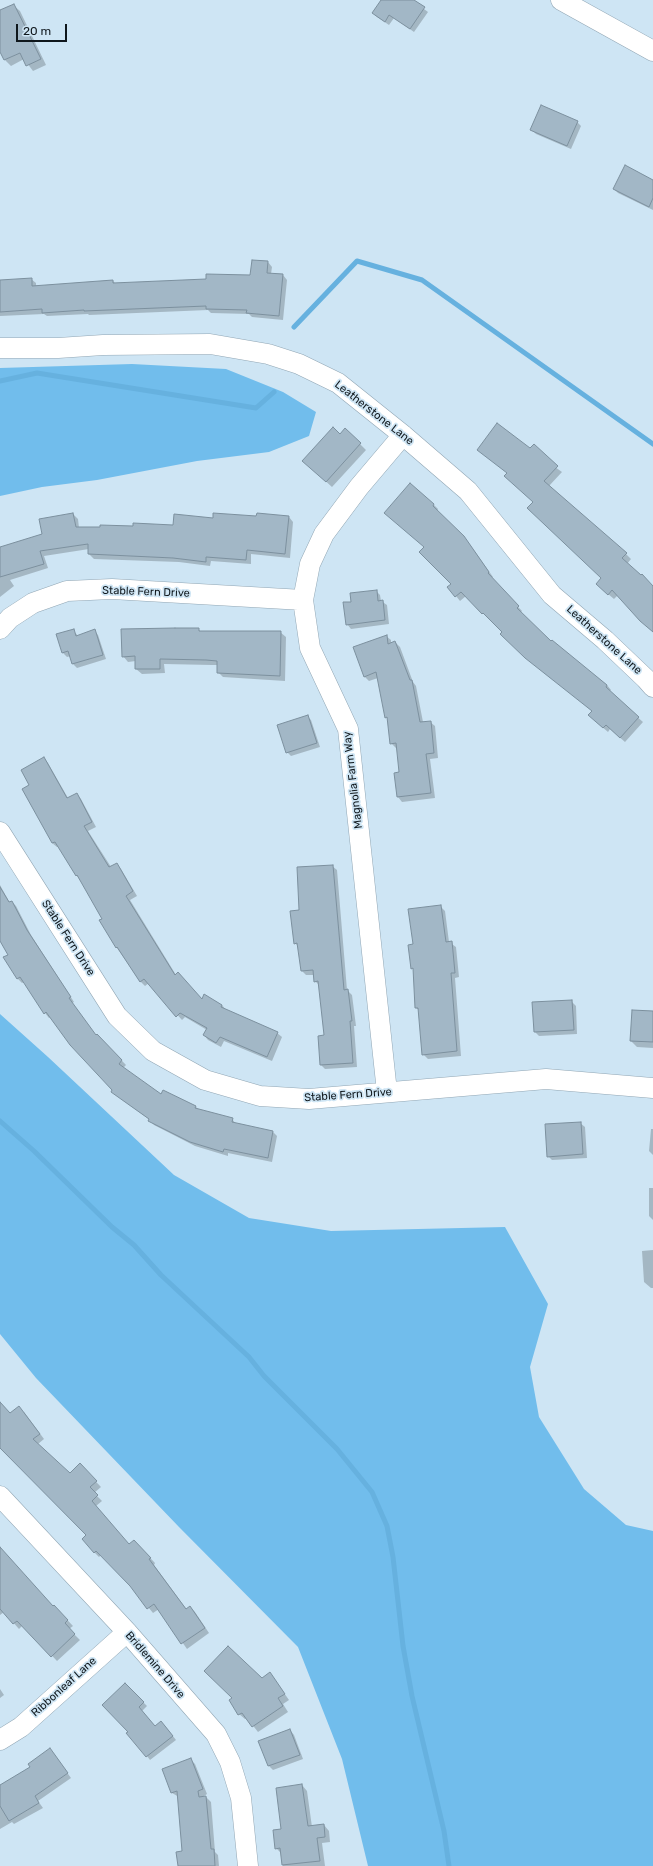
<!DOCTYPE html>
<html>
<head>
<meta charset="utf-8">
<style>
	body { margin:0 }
	#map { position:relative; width:653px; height:1866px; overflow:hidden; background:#cee5f4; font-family:Rubik,sans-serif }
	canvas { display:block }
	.scale { position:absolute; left:16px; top:24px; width:51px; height:18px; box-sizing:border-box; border:2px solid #0f171c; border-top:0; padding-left:5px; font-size:12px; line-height:14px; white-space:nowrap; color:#0f171c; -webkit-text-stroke:3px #cee5f4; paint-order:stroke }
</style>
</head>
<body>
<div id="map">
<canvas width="653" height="1866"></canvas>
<div class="scale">20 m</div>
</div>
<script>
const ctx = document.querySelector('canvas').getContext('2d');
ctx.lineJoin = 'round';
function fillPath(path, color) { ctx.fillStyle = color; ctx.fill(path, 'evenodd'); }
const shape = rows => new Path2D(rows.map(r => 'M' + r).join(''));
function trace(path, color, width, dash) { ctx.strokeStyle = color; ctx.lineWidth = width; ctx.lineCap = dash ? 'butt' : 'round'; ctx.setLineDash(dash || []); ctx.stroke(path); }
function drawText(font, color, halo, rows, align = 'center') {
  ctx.font = font + ' Rubik,sans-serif'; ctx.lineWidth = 3.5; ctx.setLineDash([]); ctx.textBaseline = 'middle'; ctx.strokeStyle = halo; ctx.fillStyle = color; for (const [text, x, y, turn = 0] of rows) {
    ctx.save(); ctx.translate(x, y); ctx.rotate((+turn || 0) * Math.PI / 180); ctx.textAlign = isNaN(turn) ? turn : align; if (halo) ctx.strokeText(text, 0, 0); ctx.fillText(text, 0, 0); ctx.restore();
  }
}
fillPath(shape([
	[132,364,226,369,283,392,316,412,309,436,269,452,197,461,97,480,42,487,0,496,0,368],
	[0,1014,48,1057,174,1175,249,1218,331,1231,505,1227,548,1304,530,1367,539,1417,584,1489,626,1525,653,1531,653,1866,368,1866,342,1759,298,1647,179,1527,36,1378,0,1334]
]), '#71bdec');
fillPath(shape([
	[382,0,412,0,428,12,414,32,394,18,389,25,377,17,373,13],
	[13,5,20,11,46,65,33,71,24,59,11,66,5,60,0,50,0,11],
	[577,122,581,126,571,149,536,134,532,130],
	[653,181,653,210,618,193,614,189],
	[268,262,272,267,271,274,283,275,287,280,283,320,252,317,249,314,211,313,208,310,89,315,88,314,47,316,44,314,0,316,0,281,31,279,36,283,36,287,113,281,116,284,207,280,251,276],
	[340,435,360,444,366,450,332,487,310,467],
	[530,449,562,472,549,486,626,554,631,559,627,564,653,587,653,632,618,595,614,599,602,589,602,578,534,502],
	[410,485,434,505,438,509,437,511,468,542,493,577,491,578,522,611,520,613,551,642,607,685,611,690,609,692,643,722,625,742,610,729,608,732,594,720,593,712,503,632,466,596,460,601,456,596,453,584,425,548],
	[73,514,78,519,79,528,174,526,214,519,289,517,293,522,290,558,251,554,251,564,211,561,210,566,179,562,94,559,89,554,89,549,44,556,48,568,10,580,14,586,0,597,0,554,43,535],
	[376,591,380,595,381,601,387,605,389,624,351,629,347,624,352,603],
	[198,629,201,632,280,632,286,637,285,681,223,677,218,672,218,665,212,665,164,664,165,673,142,674,136,669,136,661,128,662,123,656],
	[73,630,78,636,94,631,98,635,106,659,77,668,73,664,71,656,67,657,63,653],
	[386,636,391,640,391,643,395,642,400,647,413,682,416,686,423,722,430,722,435,726,438,758,430,759,435,798,402,802,398,797,400,773,398,748,396,748,391,743,389,720,386,717,378,678,369,681,364,676],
	[307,716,311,720,320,747,291,756,287,752],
	[44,758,48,763,68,798,77,794,81,799,96,827,88,831,111,867,117,864,121,869,137,896,130,900,176,975,202,1000,205,996,222,1005,226,1010,277,1033,282,1037,272,1061,224,1041,221,1047,208,1040,204,1035,207,1030,185,1017,182,1020,149,983,145,986,140,981,117,948,101,921,103,919,81,881,77,876,59,847,57,847,52,843],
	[332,866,337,870,347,990,352,995,356,1026,354,1026,357,1067,325,1069,321,1065,325,1036,320,986,315,981,314,975,306,975,302,971,299,947,295,943,300,911],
	[0,885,10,903,12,902,16,906,31,935,74,1002,72,1003,96,1036,97,1035,126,1065,123,1068,162,1096,195,1106,199,1110,232,1119,236,1124,273,1132,277,1136,272,1162,228,1153,228,1156,195,1146,154,1125,150,1120,112,1092,113,1090,51,1017,49,1018,45,1013,24,982,22,983,18,979,5,958,9,955,0,939],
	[440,906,445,911,449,942,456,947,459,977,455,978,461,1056,428,1059,423,1054,419,1010,416,1008,414,970,412,968,414,945],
	[572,1002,576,1006,577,1034,539,1036,535,1032],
	[653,1012,653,1048,637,1047,631,1041],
	[580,1123,585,1127,587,1158,552,1160,548,1156],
	[651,1129,653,1129,653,1155,649,1151],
	[649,1188,653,1188,653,1220,649,1216],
	[653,1250,653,1288,651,1288,644,1282,642,1251],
	[0,1403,10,1414,24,1412,44,1439,38,1444,70,1474,80,1465,101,1487,94,1493,102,1501,96,1506,129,1545,134,1541,155,1563,154,1565,187,1610,190,1607,195,1612,209,1633,187,1649,159,1609,153,1613,131,1586,101,1555,99,1557,94,1552,87,1535,0,1446],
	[0,1548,53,1608,54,1606,73,1626,69,1629,80,1640,57,1661,23,1625,19,1629,4,1612,0,1615],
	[270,1673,289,1700,283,1704,288,1712,258,1732,247,1718,245,1719,239,1714,234,1698],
	[125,1684,147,1706,142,1711,155,1727,165,1726,176,1740,150,1760,129,1732],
	[0,1689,4,1695,0,1698],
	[290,1730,294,1735,303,1759,273,1770,269,1766],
	[50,1749,71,1778,38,1801,43,1808,14,1824,12,1822,0,1829,0,1786,32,1767],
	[190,1759,195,1764,207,1794,201,1798,206,1797,211,1802,215,1852,218,1855,219,1866,179,1866,183,1852,179,1797,172,1793,163,1769],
	[302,1785,307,1791,312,1827,324,1825,329,1831,330,1842,322,1843,325,1866,283,1866,282,1854,276,1848]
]), '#0003');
trace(shape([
	[294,327,357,261,422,280,653,444],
	[0,381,37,373,256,408,274,392],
	[0,1121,34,1151,112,1227,134,1245,161,1275,249,1357,264,1376,337,1449,372,1492,387,1526,393,1557,403,1646,412,1696,444,1831,449,1866]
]), '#66b1df', 5);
const building = shape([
	[381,0,414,0,425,7,410,29,389,15,385,22,372,13,381,0],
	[14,4,41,59,26,66,20,53,4,60,0,52,0,10,14,4],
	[541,105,578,121,567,146,530,130,541,105],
	[625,165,653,180,653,198,649,207,613,189,625,165],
	[252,260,268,261,267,273,283,274,279,316,246,313,247,310,206,309,206,306,84,311,84,310,42,313,42,309,0,312,0,280,32,278,32,286,113,280,113,283,206,279,206,274,250,275,252,260],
	[497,423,530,448,534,444,558,466,544,481,627,553,622,558,641,575,642,574,653,586,653,632,640,621,612,590,608,595,596,584,601,578,527,508,533,502,504,476,507,473,477,450,497,423],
	[333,427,340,434,345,428,361,443,326,482,302,461,333,427],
	[410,483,434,504,433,506,464,536,489,572,488,573,519,606,517,608,551,641,552,640,607,685,606,687,639,717,620,738,606,725,603,728,588,715,592,711,525,658,500,634,502,632,483,613,482,614,461,592,455,597,447,587,451,584,419,552,424,547,384,513,410,483],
	[73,513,76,527,100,527,100,525,133,526,133,523,173,525,174,514,213,518,213,513,256,516,257,513,289,516,285,554,247,550,246,560,206,557,206,562,173,558,88,554,88,544,40,551,44,564,0,577,0,547,42,534,39,519,73,513],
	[377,590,378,601,383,600,385,620,346,625,343,602,351,602,350,593,377,590],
	[175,628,199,628,199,631,281,631,280,676,217,673,217,661,206,660,160,659,160,669,135,669,135,656,122,657,121,629,175,628],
	[74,629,76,636,95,629,103,655,72,664,68,651,62,653,56,634,74,629],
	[387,635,388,644,395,641,410,680,412,680,420,722,431,721,434,753,426,754,431,793,397,797,394,773,399,772,396,743,390,744,387,717,385,718,376,672,364,677,353,647,387,635],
	[308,715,317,743,286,753,277,725,308,715],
	[44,757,67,798,77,793,92,822,84,826,109,867,117,863,133,891,126,896,175,975,178,972,202,999,204,994,222,1005,221,1007,278,1032,267,1057,220,1037,216,1043,203,1035,207,1028,180,1013,176,1017,144,979,140,982,117,947,116,948,99,920,102,919,77,875,76,876,55,842,52,843,22,789,29,785,21,770,44,757],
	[333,865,344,990,348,989,352,1021,350,1021,353,1063,320,1065,318,1036,324,1035,318,981,314,982,313,970,301,971,297,943,294,944,290,911,299,910,297,867,333,865],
	[0,887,9,902,12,901,27,930,71,997,69,998,96,1035,97,1034,122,1060,119,1064,161,1094,163,1090,196,1106,195,1108,233,1118,232,1122,273,1131,268,1158,224,1149,223,1152,190,1142,148,1121,149,1119,111,1092,112,1090,70,1045,46,1012,44,1014,20,977,17,979,3,957,8,955,0,941,0,887],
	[441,905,446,942,452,941,455,973,451,973,457,1051,422,1055,418,1008,415,1008,413,968,411,969,408,945,413,944,408,909,441,905],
	[572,1000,574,1030,534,1032,532,1002,572,1000],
	[632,1010,653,1011,653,1042,630,1041,632,1010],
	[581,1122,583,1154,547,1157,545,1124,581,1122],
	[0,1402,10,1413,19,1406,40,1434,33,1439,70,1473,80,1463,97,1481,90,1487,98,1495,92,1501,129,1544,134,1540,151,1558,149,1559,186,1609,190,1606,205,1628,181,1644,154,1604,147,1609,130,1586,96,1551,94,1553,82,1539,86,1535,0,1448,0,1402],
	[0,1547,53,1606,54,1605,68,1620,65,1623,75,1634,51,1657,17,1621,13,1624,0,1609,0,1547],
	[228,1646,262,1678,270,1672,285,1694,278,1698,283,1706,252,1727,242,1713,238,1715,229,1700,232,1698,204,1671,228,1646],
	[125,1683,144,1702,139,1707,155,1726,161,1721,173,1736,146,1757,126,1733,128,1732,102,1705,125,1683],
	[290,1729,300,1755,268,1766,258,1741,290,1729],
	[50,1748,68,1773,35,1796,39,1803,9,1821,0,1806,0,1785,30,1767,28,1764,50,1748],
	[191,1758,203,1789,198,1791,199,1797,206,1796,211,1849,214,1849,215,1866,178,1866,176,1852,182,1851,177,1791,171,1793,162,1769,191,1758],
	[302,1784,308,1826,324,1824,325,1837,317,1838,320,1861,282,1865,280,1848,275,1849,273,1830,281,1829,276,1788,302,1784]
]);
fillPath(building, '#a2b7c6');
trace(building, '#7c909e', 1);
const minor = shape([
	[561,0,653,51],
	[0,348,58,348,103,345,210,344,268,354,299,364,338,383,403,435,468,491,552,595,605,640,646,679,653,687],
	[0,629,10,618,33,603,67,591,112,589,303,600],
	[0,832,117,1016,153,1051,205,1080,260,1096,309,1099,546,1079,653,1088],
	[387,1092,348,729,310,648,303,600,310,564,324,534,359,487,403,435],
	[0,1496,127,1632,216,1734,230,1762,241,1798,248,1866],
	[0,1740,21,1727,127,1632]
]);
trace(minor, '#91a6b4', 21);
trace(minor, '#fff', 20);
drawText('11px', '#0f171c', '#cee5f4', [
	["Leatherstone Lane",374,413,38],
	["Stable Fern Drive",146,592,2],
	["Leatherstone Lane",604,640,42],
	["Magnolia Farm Way",353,780,-97],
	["Stable Fern Drive",68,938,57],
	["Stable Fern Drive",348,1095,-4],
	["Bridlemine Drive",155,1665,49],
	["Ribbonleaf Lane",64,1687,-42]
]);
</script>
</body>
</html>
